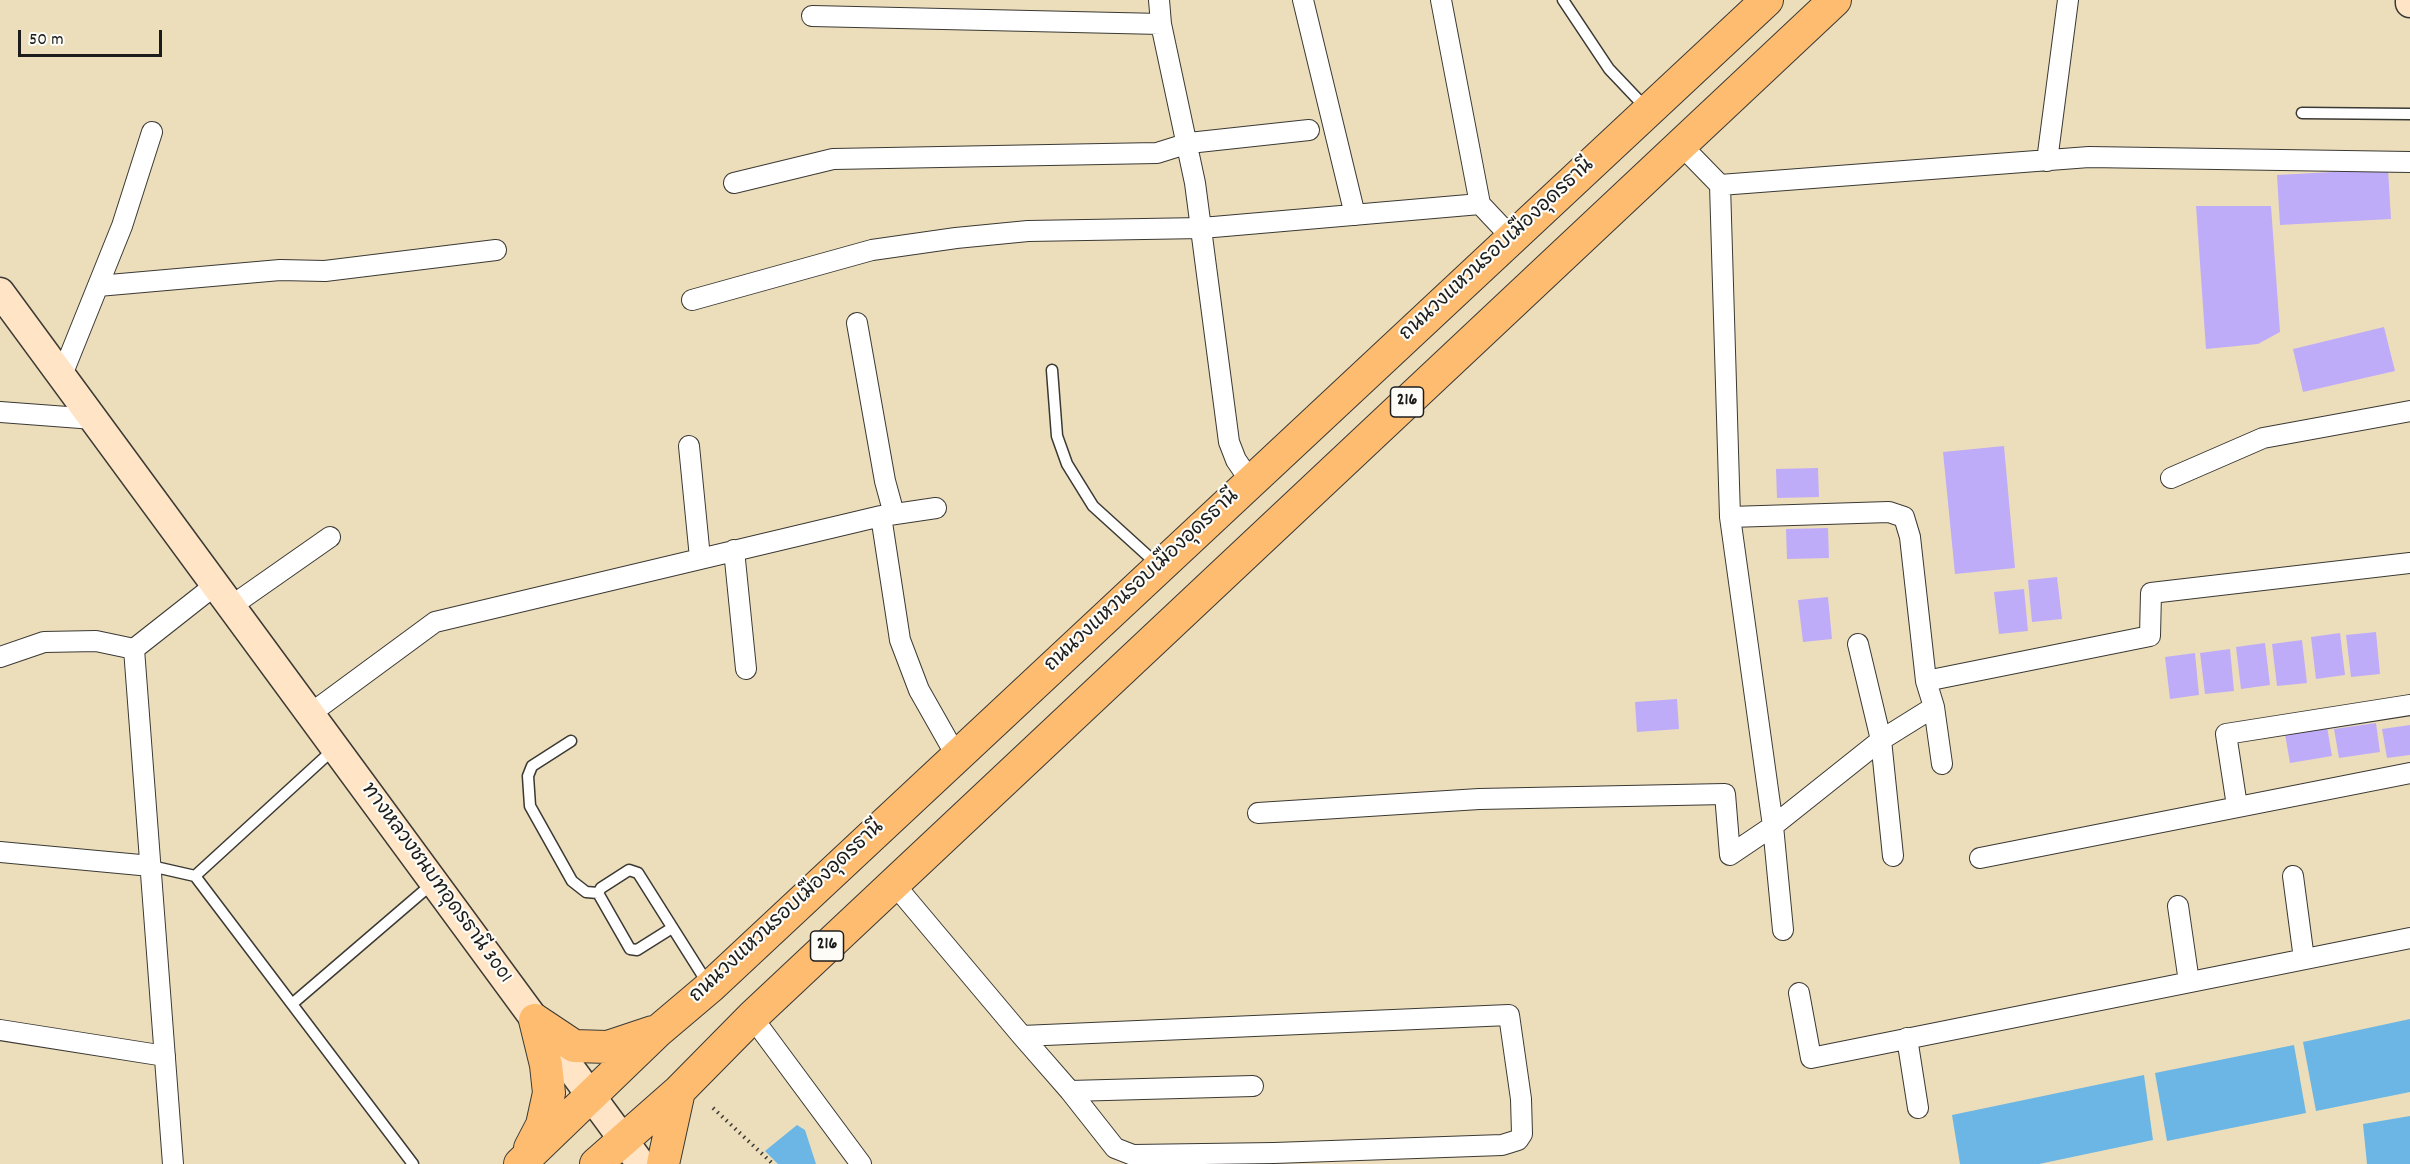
<!DOCTYPE html>
<html>
<head>
<meta charset="utf-8">
<style>
	body { margin:0 }
	#map { position:relative; width:2410px; height:1164px; overflow:hidden; background:#ecdebb; font-family:Dekko,sans-serif }
	canvas { display:block }
	.scale { position:absolute; left:18px; top:30px; width:144px; height:27px; box-sizing:border-box; border:3px solid #1c1c1c; border-top:0; padding-left:8px; font-size:18px; line-height:21px; white-space:nowrap; color:#1c1c1c; -webkit-text-stroke:4px #fdfcf7; paint-order:stroke }
</style>
</head>
<body>
<div id="map">
<canvas width="2410" height="1164"></canvas>
<div class="scale">50 m</div>
</div>
<script>
const ctx = document.querySelector('canvas').getContext('2d');
ctx.lineJoin = 'round';
function fillPath(path, color) { ctx.fillStyle = color; ctx.fill(path, 'evenodd'); }
const shape = rows => new Path2D(rows.map(r => 'M' + r).join(''));
function trace(path, color, width, dash) { ctx.strokeStyle = color; ctx.lineWidth = width; ctx.lineCap = dash ? 'butt' : 'round'; ctx.setLineDash(dash || []); ctx.stroke(path); }
function drawText(font, color, halo, rows, align = 'center') {
  ctx.font = font + ' Dekko,"Playpen Sans Thai",sans-serif'; ctx.lineWidth = 4.5; ctx.setLineDash([]); ctx.textBaseline = 'middle'; ctx.strokeStyle = halo; ctx.fillStyle = color; for (const [text, x, y, turn = 0] of rows) {
    ctx.save(); ctx.translate(x, y); ctx.rotate((+turn || 0) * Math.PI / 180); ctx.textAlign = isNaN(turn) ? turn : align; if (halo) ctx.strokeText(text, 0, 0); ctx.fillText(text, 0, 0); ctx.restore();
  }
}
fillPath(shape([
	[2410,1019,2410,1092,2316,1111,2303,1042],
	[2294,1045,2306,1113,2167,1141,2155,1073],
	[2144,1075,2153,1140,2039,1164,1960,1164,1952,1115],
	[2410,1116,2410,1164,2367,1164,2363,1124],
	[797,1125,805,1130,816,1164,778,1164,765,1151]
]), '#6bb6e4');
fillPath(shape([
	[2388,169,2391,219,2280,225,2277,175],
	[2196,206,2271,206,2280,332,2258,344,2206,349],
	[2384,327,2395,371,2303,392,2293,349],
	[2004,446,2015,568,1955,574,1943,452],
	[1818,468,1819,497,1777,498,1776,469],
	[1828,528,1829,558,1787,559,1786,529],
	[2057,577,2062,619,2032,622,2028,580],
	[2024,589,2028,631,1999,634,1994,592],
	[1828,597,1832,639,1803,642,1798,600],
	[2376,632,2380,674,2351,677,2346,635],
	[2340,633,2345,675,2316,679,2311,637],
	[2302,640,2307,683,2277,686,2272,644],
	[2265,643,2270,685,2241,689,2236,647],
	[2230,649,2234,691,2205,694,2200,653],
	[2195,653,2199,695,2170,699,2165,657],
	[1677,699,1679,729,1637,732,1635,702],
	[2376,723,2380,752,2339,758,2334,729],
	[2410,725,2410,755,2387,758,2382,729],
	[2327,727,2332,756,2290,763,2285,734]
]), '#bfacf9');
const lane = shape([
	[1563,0,1609,69,1646,108],
	[2302,113,2410,114],
	[1052,370,1057,436,1067,464,1093,506,1158,565],
	[571,741,532,766,528,776,530,806,572,881,586,892,598,893],
	[151,866,195,876,335,748],
	[195,876,413,1164],
	[672,928,637,950,630,949,598,893,601,888,629,870,638,873,708,984],
	[292,1004,433,883]
]);
const street = shape([
	[1159,0,1161,24,1195,183,1229,442,1236,460,1251,482],
	[1303,0,1355,215],
	[1441,0,1480,204,1512,238],
	[812,16,1161,24],
	[1681,145,1720,185,2089,157,2410,162],
	[2047,161,2068,0],
	[734,183,833,159,1157,153,1189,143,1309,130],
	[1720,185,1730,517,1773,826,1783,930],
	[98,286,280,270,325,271,496,250],
	[692,300,872,250,956,238,1028,231,1202,228,1480,204],
	[857,323,885,481,894,514],
	[62,375,122,226,152,132],
	[0,412,94,419],
	[689,446,700,558],
	[2171,478,2263,438,2410,411],
	[882,516,936,508],
	[1730,517,1889,512,1904,517,1910,537,1926,681],
	[734,550,746,669],
	[230,607,330,537],
	[1858,644,1881,740,1893,856],
	[0,657,44,642,96,641,134,649],
	[310,714,435,622,881,516,900,640,919,690,957,757],
	[1942,764,1934,707,1926,681,2150,636,2151,593,2410,563],
	[2237,806,2226,734,2410,705],
	[1258,813,1479,799,1725,794,1730,855,1773,826,1881,740,1934,707],
	[0,852,151,866],
	[1980,858,2410,773],
	[2293,876,2304,959],
	[894,884,1022,1036,1070,1091,1115,1148,1133,1155,1274,1153,1502,1145,1518,1140,1522,1134,1521,1099,1509,1015,1022,1036],
	[2178,906,2189,982],
	[1799,993,1811,1058,2410,938],
	[752,1017,861,1164],
	[0,1030,165,1056],
	[1907,1038,1918,1108],
	[1070,1091,1253,1086],
	[173,1164,134,649,214,586]
]);
const secondary = shape([
	[2410,0,2410,3],
	[0,292,641,1164]
]);
const primary = shape([
	[535,1020,574,1046,608,1047,653,1032],
	[530,1148,542,1125,549,1093,546,1065,535,1020],
	[520,1164,658,1031,710,987,1767,0],
	[596,1164,679,1091,752,1017,1835,0],
	[663,1164,679,1091]
]);
trace(lane, '#3b3934', 13);
trace(street, '#3b3934', 22);
trace(secondary, '#3b3934', 31);
trace(primary, '#3b3934', 34);
trace(shape([
	[713,1108,773,1164]
]), '#3b3934', 4, [1.5, 4.5]);
trace(lane, '#fff', 10);
trace(street, '#fff', 20);
trace(secondary, '#ffe4c6', 28);
trace(primary, '#febc70', 32);
for (const [x, y, w] of [
	[1407,402,33],
	[827,946,33]
]) { const box = new Path2D(); box.roundRect(x - w / 2, y - 15, w, 30, 4.5); ctx.fillStyle = '#fdfcf7'; ctx.fill(box); trace(box, '#1c1c1c', 1.5); }
drawText('bold 18px', '#1c1c1c', null, [
	["216",1407,402],
	["216",827,946]
]);
drawText('20px', '#1c1c1c', '#fdfcf7', [
	["ถนนวงแหวนรอบเมืองอุดรธานี",1498,251,-43],
	["ถนนวงแหวนรอบเมืองอุดรธานี",1143,582,-43],
	["ทางหลวงชนบทอุดรธานี 3001",435,884,54],
	["ถนนวงแหวนรอบเมืองอุดรธานี",788,913,-43]
]);
</script>
</body>
</html>
